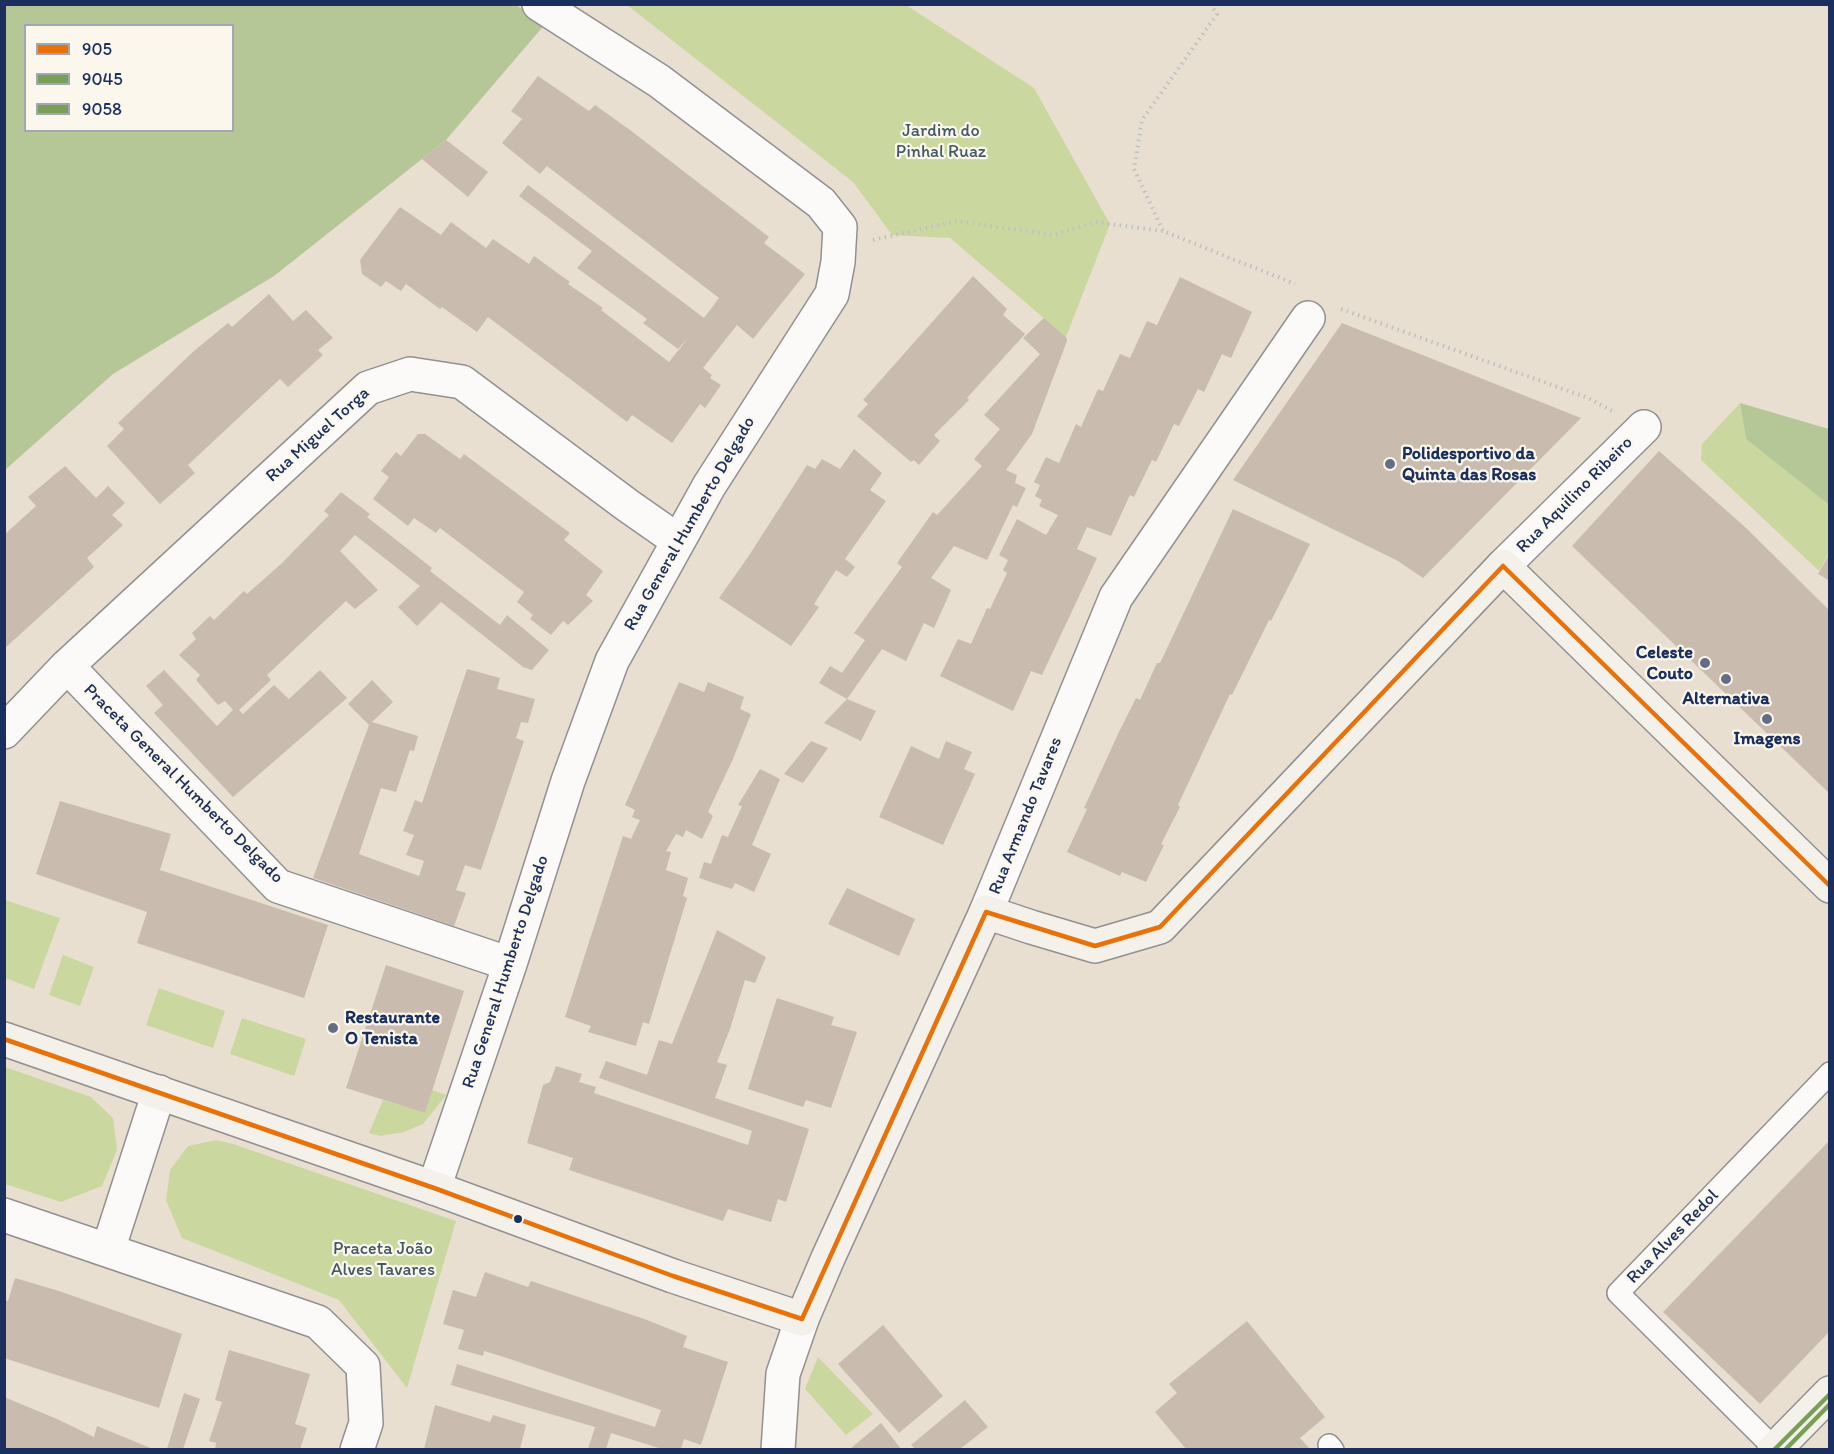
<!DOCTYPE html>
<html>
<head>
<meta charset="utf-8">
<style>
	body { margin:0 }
	#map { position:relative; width:1834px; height:1454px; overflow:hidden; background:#e8dfd0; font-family:Itim,sans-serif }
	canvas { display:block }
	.frame { position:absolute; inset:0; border:6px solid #1b2f5e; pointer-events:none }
	.legend { position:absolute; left:24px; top:24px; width:210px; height:108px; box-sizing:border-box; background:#fbf7ec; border:2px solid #a1a7b3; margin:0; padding:8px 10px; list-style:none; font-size:18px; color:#1b2f5e }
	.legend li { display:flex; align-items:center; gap:12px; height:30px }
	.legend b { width:30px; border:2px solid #a1a7b3 }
</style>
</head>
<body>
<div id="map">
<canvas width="1834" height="1454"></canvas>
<div class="frame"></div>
<ul class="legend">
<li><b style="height:8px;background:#e87209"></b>905</li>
<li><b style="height:8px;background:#799f57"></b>9045</li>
<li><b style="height:8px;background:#799f57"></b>9058</li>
</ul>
</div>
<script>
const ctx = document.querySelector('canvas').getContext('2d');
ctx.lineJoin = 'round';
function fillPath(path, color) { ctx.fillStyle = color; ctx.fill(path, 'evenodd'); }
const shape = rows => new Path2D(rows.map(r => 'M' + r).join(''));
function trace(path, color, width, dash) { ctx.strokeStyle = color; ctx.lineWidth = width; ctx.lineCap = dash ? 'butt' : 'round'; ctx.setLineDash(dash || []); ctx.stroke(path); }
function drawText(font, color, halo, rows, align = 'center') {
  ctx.font = font + ' Itim,sans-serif'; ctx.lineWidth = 4.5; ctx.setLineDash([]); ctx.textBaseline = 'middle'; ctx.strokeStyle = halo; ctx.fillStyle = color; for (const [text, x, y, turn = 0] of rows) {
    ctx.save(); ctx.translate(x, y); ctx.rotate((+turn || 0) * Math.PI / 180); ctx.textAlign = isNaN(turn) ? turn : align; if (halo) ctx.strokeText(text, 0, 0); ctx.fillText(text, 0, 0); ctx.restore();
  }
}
fillPath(shape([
	[627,5,906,5,1034,88,1110,224,1066,337,950,238,892,235,853,182],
	[1740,403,1746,439,1829,505,1829,553,1819,571,1701,460,1702,444],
	[5,900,60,918,34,989,5,978],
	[63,955,94,967,80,1006,49,995],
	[159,988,225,1011,213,1048,146,1025],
	[242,1018,306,1039,294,1076,230,1054],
	[5,1067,91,1097,113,1118,117,1150,102,1186,61,1202,5,1184],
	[432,1090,446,1095,423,1124,404,1132,380,1136,369,1133,383,1100,425,1113],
	[216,1140,233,1144,456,1221,407,1388,339,1300,182,1238,166,1200,170,1170,188,1146],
	[818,1357,873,1414,846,1435,805,1389]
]), '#cad8a0');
fillPath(shape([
	[514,4,546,23,446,140,274,276,113,374,5,470,5,5],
	[26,26,232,26,232,130,26,130],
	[1740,403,1829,429,1829,505,1746,439]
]), '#b6c797');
fillPath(shape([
	[538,76,589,111,595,105,630,130,769,237,764,243,805,274,753,339,737,325,703,368,712,375,710,378,721,385,705,408,700,404,672,443,632,415,627,422,488,317,477,332,442,307,440,309,406,284,401,291,386,281,381,287,362,274,360,260,400,207,441,235,451,222,486,248,493,239,529,264,534,256,570,282,568,284,603,308,601,310,669,362,689,337,678,349,643,323,647,319,577,268,592,251,519,196,528,185,704,318,719,298,547,166,540,174,502,143,522,119,511,111],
	[446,140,488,172,468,197,422,159],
	[973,276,1007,309,1003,315,1025,334,967,398,969,400,934,435,940,441,919,465,914,460,911,462,857,416,868,404,863,400],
	[1180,277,1252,312,1231,358,1222,354,1204,392,1198,389,1179,426,1174,424,1156,462,1152,460,1134,497,1130,495,1111,536,1087,527,1077,549,1097,558,1042,675,1031,671,1013,711,940,676,958,639,971,644,987,608,990,609,1007,573,1003,570,1008,560,999,555,1017,519,1046,535,1058,515,1039,506,1042,500,1035,496,1040,485,1034,482,1046,457,1059,463,1076,424,1081,427,1098,389,1103,391,1120,354,1130,358,1147,321,1157,325],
	[269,294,293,321,306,310,333,338,318,350,323,355,288,387,280,379,188,465,195,473,160,504,107,446,124,429,118,423,195,350,228,323,232,327],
	[1044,318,1066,337,1067,341,1032,434,1006,470,1017,475,1015,483,1026,488,1017,507,1013,505,987,560,954,546,931,578,951,590,934,628,924,623,906,661,882,649,847,699,819,683,830,666,842,673,865,640,854,633,902,567,897,563,933,512,937,515,982,466,974,459,1000,429,984,415,1040,354,1023,338],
	[1342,323,1581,418,1423,578,1398,561,1233,480],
	[418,434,425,434,460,459,464,454,570,533,564,540,603,571,586,595,593,601,568,625,563,621,551,635,530,619,533,615,517,602,524,592,440,528,436,533,414,518,408,526,373,499,389,477,381,471,396,452,401,456],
	[854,449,882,473,870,490,886,501,845,559,855,567,847,577,836,570,814,604,819,607,791,646,719,598,748,557,807,465,815,469,822,459,840,469],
	[1659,451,1745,527,1830,611,1830,794,1572,546],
	[65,466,96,498,108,486,125,503,112,515,123,525,87,558,94,567,4,649,4,535,36,506,28,497],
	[341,492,370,514,367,517,432,568,430,571,500,625,507,615,549,650,532,670,523,667,441,602,417,626,398,607,420,586,355,535,340,551,378,590,355,609,346,601,267,675,271,680,239,710,243,714,274,685,289,699,320,670,347,698,233,797,154,713,163,705,146,686,164,670,217,726,233,710,225,701,218,705,196,680,200,675,179,655,196,639,192,633,210,616,214,620,244,591,247,594,281,564,329,515,324,511],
	[1233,509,1310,544,1271,621,1269,620,1232,695,1230,694,1178,805,1180,807,1161,844,1164,845,1146,882,1122,872,1120,876,1067,852,1087,809,1084,808,1118,734,1136,698,1140,700,1157,663,1160,663],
	[1830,553,1830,581,1818,574],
	[467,669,500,678,497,689,535,699,528,723,521,722,516,738,524,741,481,870,465,865,456,890,466,893,454,926,313,878,369,725,348,704,372,680,393,702,372,722,418,736,414,751,410,750,396,792,381,788,359,854,419,876,424,861,406,855,414,835,403,831,415,800,422,803],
	[679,682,704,692,708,682,744,697,740,709,751,714,733,759,708,812,713,816,702,839,686,830,683,837,676,834,666,851,671,852,666,870,688,878,683,896,687,898,649,1024,643,1022,636,1046,588,1032,591,1026,565,1017,623,836,631,839,640,820,632,817,635,810,625,805],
	[847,699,876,711,861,741,824,723],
	[811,741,828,748,803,783,784,774],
	[946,741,972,752,964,769,975,774,943,845,879,817,911,746,939,759],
	[760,769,780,779,752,845,771,854,754,892,735,883,732,889,699,878,704,862,711,864,722,835,728,837,742,806,738,805],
	[60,801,171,834,160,870,328,925,304,998,137,943,147,912,36,874],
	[847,888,915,919,899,956,828,924],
	[717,930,766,957,755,983,745,980,730,1029,717,1062,727,1065,715,1098,809,1129,786,1202,778,1199,771,1222,728,1209,723,1221,569,1170,573,1158,527,1143,543,1085,550,1082,556,1066,582,1074,579,1082,596,1087,594,1093,748,1145,752,1131,599,1078,606,1061,647,1075,659,1040,672,1044],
	[386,965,464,991,425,1113,346,1088],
	[777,998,834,1017,831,1025,857,1032,831,1108,806,1100,803,1107,748,1089],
	[1830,1140,1830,1331,1760,1404,1663,1312],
	[485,1272,528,1287,531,1281,647,1320,687,1336,683,1347,728,1362,701,1445,684,1439,681,1449,662,1449,611,1433,606,1449,588,1449,595,1427,451,1385,457,1364,655,1427,661,1410,504,1357,484,1351,483,1356,458,1349,464,1330,443,1324,453,1290,476,1297],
	[15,1278,59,1291,182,1334,159,1408,4,1358,4,1300,8,1301],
	[1247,1321,1325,1417,1300,1438,1310,1449,1186,1449,1155,1412,1177,1393,1169,1384],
	[883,1325,943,1396,899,1433,838,1364],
	[229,1350,310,1374,295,1424,307,1428,300,1449,215,1449,216,1443,209,1441,222,1402,215,1400],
	[184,1393,200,1399,183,1449,167,1449],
	[4,1397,57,1419,94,1437,97,1426,153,1449,4,1448],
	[965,1400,988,1427,960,1449,915,1449,911,1445],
	[435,1405,490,1422,493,1415,526,1425,520,1449,424,1449],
	[881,1423,901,1449,850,1449]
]), '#c9bcae');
const lane = shape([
	[1329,1445,1333,1450],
	[1775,1449,1618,1293,1830,1073]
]);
const street = shape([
	[1503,566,1644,427],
	[67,666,278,886,510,964],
	[4,732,67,666,368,388,410,374,462,382,627,505,677,540],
	[986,912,1116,597,1308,318],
	[434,1188,510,964,568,781,612,661,709,486,832,294,838,262,840,227,821,203,659,81,539,4],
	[4,1215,318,1322,363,1366,366,1423,357,1450],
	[108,1250,159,1092],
	[778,1450,783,1374,802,1319]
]);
const secondary = shape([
	[4,1039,434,1188,673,1276,802,1319,828,1258,986,912,1031,927,1095,946,1160,927,1503,566,1830,886],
	[1774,1450,1830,1393]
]);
trace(lane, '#929091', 24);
trace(street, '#929091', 36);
trace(secondary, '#929091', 36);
trace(shape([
	[1210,4,1217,14,1142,120,1134,169,1163,231,1295,284],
	[873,240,956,221,1054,235,1095,222,1163,231],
	[1341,309,1588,398,1612,411]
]), '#bfc0c2', 4, [1.5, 4.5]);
trace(lane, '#fcfaf8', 21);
trace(street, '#fcfaf8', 33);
trace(secondary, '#f4f0ea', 33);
trace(shape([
	[1503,566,1830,886],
	[986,912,1095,946,1160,927,1503,566],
	[4,1039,434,1188,673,1276,802,1319],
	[802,1319,986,912]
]), '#e87209', 4.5);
trace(shape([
	[1774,1450,1830,1394]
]), '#799f57', 4.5);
trace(shape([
	[1785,1450,1830,1404]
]), '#799f57', 4.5);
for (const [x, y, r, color] of [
	[1390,464,6,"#636d86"],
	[1705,663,6,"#636d86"],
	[1726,679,6,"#636d86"],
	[1767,719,6,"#636d86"],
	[333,1028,6,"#636d86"],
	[518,1219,5,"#1b2f5e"]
]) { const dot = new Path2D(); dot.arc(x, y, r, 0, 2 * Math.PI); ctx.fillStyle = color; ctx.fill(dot); trace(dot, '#fbf7ec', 2); }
drawText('18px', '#415865', '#fbf7ec', [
	["Jardim do",941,131],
	["Pinhal Ruaz",941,152],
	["Praceta João",383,1249],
	["Alves Tavares",383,1270]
]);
drawText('18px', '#1b2f5e', '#fbf7ec', [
	["Rua Miguel Torga",318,435,-42],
	["Rua Aquilino Ribeiro",1575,495,-45],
	["Rua General Humberto Delgado",690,524,-60],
	["Praceta General Humberto Delgado",183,784,45],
	["Rua Armando Tavares",1026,816,-68],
	["Rua General Humberto Delgado",506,972,-72],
	["Rua Alves Redol",1673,1237,-46]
]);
drawText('bold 18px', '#1b2f5e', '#fbf7ec', [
	["Polidesportivo da",1402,454],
	["Quinta das Rosas",1402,475],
	["Celeste",1693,653,"right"],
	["Couto",1693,674,"right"],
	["Alternativa",1726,699,"center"],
	["Imagens",1767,739,"center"],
	["Restaurante",345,1018],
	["O Tenista",345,1039]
], 'left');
</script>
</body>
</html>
